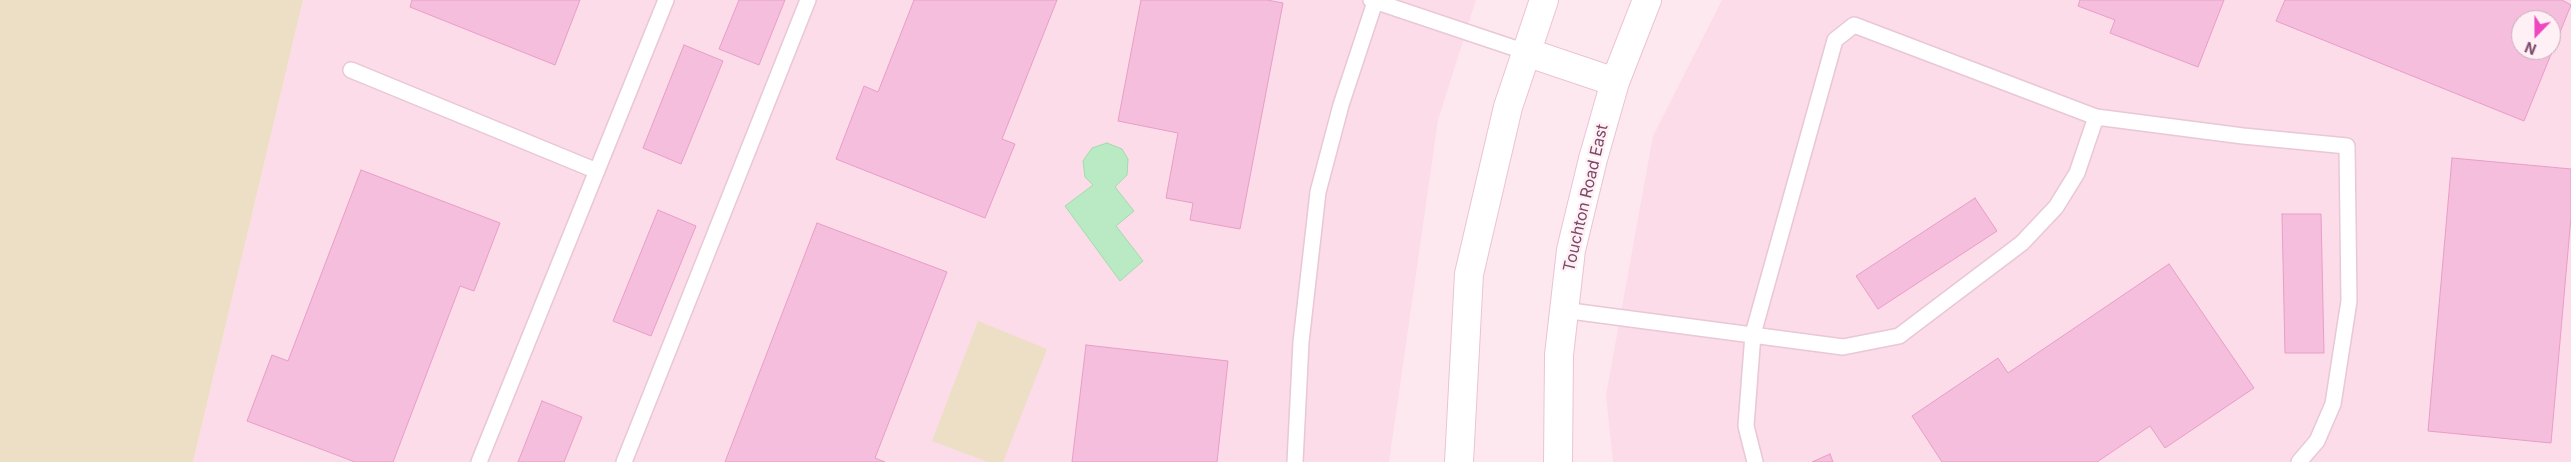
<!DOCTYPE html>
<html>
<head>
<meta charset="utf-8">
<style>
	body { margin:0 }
	#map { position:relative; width:2571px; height:462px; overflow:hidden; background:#fee8ef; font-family:Inter,sans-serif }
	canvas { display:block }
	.north { position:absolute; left:2511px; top:10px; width:50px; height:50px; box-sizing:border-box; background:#fff0f5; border:1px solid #caadbc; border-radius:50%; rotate:202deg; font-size:14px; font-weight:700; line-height:20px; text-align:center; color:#7b4967 }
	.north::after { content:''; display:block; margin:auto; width:18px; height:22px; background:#ef46c1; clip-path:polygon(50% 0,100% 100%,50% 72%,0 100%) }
</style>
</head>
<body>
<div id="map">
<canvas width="2571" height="462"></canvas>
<div class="north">N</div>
</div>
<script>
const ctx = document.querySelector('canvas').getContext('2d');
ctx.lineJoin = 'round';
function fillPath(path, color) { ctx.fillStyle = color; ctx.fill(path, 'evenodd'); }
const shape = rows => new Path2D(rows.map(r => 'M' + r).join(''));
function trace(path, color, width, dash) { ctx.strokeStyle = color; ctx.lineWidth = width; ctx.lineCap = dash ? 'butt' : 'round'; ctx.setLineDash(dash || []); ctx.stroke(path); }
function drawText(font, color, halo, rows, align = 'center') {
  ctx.font = font + ' Inter,sans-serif'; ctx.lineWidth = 5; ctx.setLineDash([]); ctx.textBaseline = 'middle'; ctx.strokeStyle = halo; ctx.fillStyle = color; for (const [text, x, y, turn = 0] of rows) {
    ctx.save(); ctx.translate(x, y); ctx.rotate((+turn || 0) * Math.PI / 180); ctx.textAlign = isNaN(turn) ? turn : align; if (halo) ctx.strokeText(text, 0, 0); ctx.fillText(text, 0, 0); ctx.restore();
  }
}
fillPath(shape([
	[303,0,1476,0,1438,120,1389,462,193,462],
	[1722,0,2571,0,2571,462,1613,462,1606,395,1653,136],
	[2521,20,2551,20,2551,50,2521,50]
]), '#fbdce8');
fillPath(shape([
	[0,0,303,0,193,462,0,462],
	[978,321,1047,349,1003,462,988,462,932,441]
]), '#eddfc5');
const water = shape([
	[1107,143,1122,149,1128,159,1127,175,1115,187,1134,211,1116,226,1143,261,1120,281,1065,206,1093,185,1085,177,1083,161,1092,148,1107,143]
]);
fillPath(water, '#baeac4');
trace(water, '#a0dcac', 1);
const building = shape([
	[412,0,580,0,555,65,410,7,412,0],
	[739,0,785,0,759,65,719,49,739,0],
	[914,0,1057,0,1002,139,1015,144,985,218,836,159,864,86,878,92,914,0],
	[1141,0,1267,0,1283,3,1240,229,1190,220,1193,203,1166,198,1178,133,1118,121,1141,0],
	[2080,0,2224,0,2198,67,2110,33,2115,20,2078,6,2080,0],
	[2285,0,2562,0,2571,5,2524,121,2276,21,2285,0],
	[2521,20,2551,20,2551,50,2521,50,2521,20],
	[684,45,723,61,681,164,643,148,684,45],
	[2452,158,2571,169,2571,217,2551,443,2428,431,2452,158],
	[361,170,500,223,474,291,460,286,393,462,355,462,247,421,272,355,288,361,361,170],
	[1975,198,1997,231,1878,309,1856,276,1975,198],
	[658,210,696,226,651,336,613,321,658,210],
	[2282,214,2321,214,2324,353,2285,353,2282,214],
	[817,223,947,272,875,458,885,462,725,462,817,223],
	[2169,264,2254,388,2165,448,2150,426,2097,462,1942,462,1912,416,1998,358,2008,373,2169,264],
	[1086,345,1228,361,1217,462,1072,462,1086,345],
	[542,401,582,417,564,462,518,462,542,401],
	[1830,454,1833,462,1812,462,1830,454]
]);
fillPath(building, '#f5bedc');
trace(building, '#e99dc8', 1);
const lane = shape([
	[1371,0,1526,52],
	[351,70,597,171],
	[1563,310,1843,347,1899,336,2022,243,2056,207,2077,173,2096,117],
	[479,462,666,0],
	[624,462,808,0],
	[1295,462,1301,342,1318,192,1341,105,1375,2],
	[1755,462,1746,426,1753,334,1835,40,1854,25,2096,117,2243,136,2347,146,2349,301,2333,404,2317,441,2299,462]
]);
const secondary = shape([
	[1526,52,1615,82],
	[1459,462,1469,274,1508,107,1544,0],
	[1558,462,1559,355,1571,250,1593,159,1615,82,1647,0]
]);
trace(lane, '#e9c7d7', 18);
trace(secondary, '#ebc2d6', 30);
trace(lane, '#fff', 15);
trace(secondary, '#fff', 28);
drawText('16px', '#7b4967', '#fff0f5', [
	["Touchton Road East",1586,198,-77]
]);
</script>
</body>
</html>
